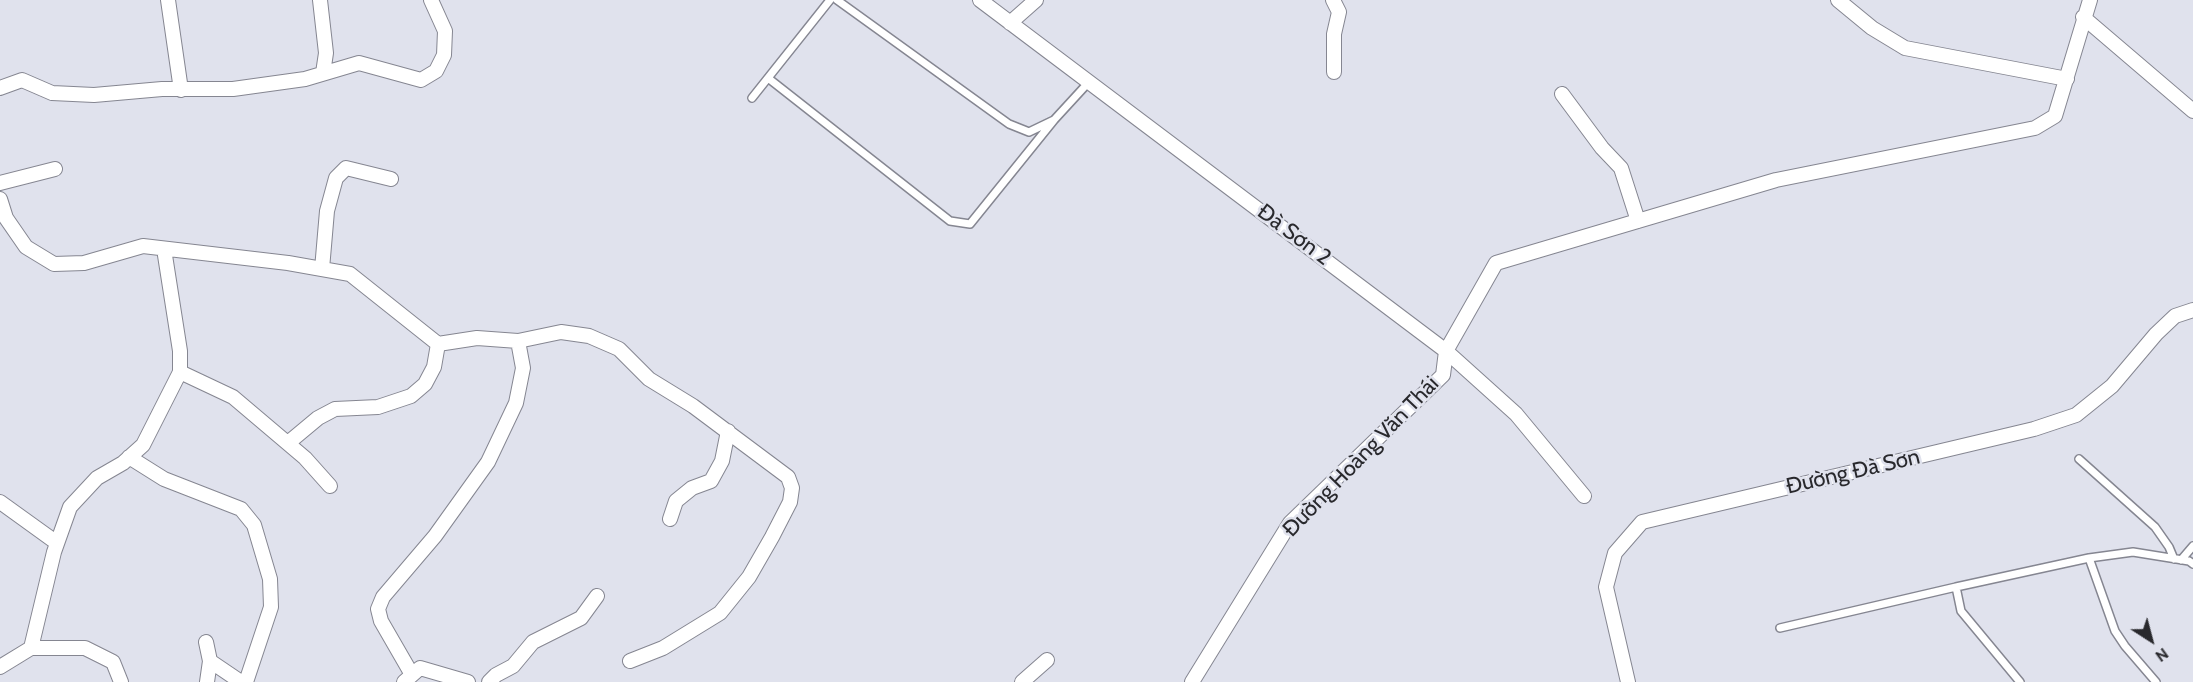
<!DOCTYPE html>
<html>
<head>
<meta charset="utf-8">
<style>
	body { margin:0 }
	#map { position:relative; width:2193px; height:682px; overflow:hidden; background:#e0e2ed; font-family:Cabin,sans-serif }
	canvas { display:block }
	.north { position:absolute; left:2121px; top:610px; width:60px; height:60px; -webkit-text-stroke:4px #e0e2ed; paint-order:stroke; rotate:144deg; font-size:16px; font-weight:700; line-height:24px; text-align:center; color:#29292d }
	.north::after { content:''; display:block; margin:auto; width:21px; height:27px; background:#29292d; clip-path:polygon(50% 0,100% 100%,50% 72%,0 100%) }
</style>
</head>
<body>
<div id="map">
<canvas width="2193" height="682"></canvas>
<div class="north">N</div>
</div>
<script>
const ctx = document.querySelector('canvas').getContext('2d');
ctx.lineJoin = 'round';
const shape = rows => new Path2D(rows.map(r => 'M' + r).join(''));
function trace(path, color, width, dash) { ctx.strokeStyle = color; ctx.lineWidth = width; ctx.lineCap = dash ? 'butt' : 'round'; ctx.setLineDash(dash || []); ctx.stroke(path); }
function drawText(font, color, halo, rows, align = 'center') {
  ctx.font = font + ' Cabin,sans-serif'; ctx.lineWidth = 5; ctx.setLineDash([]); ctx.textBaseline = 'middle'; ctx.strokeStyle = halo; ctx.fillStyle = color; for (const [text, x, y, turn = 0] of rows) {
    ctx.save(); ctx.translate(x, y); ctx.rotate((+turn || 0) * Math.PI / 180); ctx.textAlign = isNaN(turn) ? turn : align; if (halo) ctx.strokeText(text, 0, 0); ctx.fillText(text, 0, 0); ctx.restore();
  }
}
const service = shape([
	[837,0,1009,124,1029,132,1054,120,1088,83],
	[768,78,950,221,970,224,1054,120],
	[752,98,830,0],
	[2079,459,2155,527,2169,547,2174,559],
	[2089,558,2115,631,2125,646,2156,682],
	[2181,560,2193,546],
	[1780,628,1956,587],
	[2020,682,1961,611,1956,587,2089,558,2133,552,2189,561,2193,564]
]);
const minor = shape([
	[168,0,181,90],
	[320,0,326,53,323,73],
	[980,0,1446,351,1516,414,1584,496],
	[1333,0,1339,12,1334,34,1334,72],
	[1838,0,1872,28,1905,48,2067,79],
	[2083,17,2193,111],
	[1010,23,1036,0],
	[0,88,22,80,52,93,94,95,162,89,233,89,305,79,359,63,421,80,436,71,444,55,445,31,431,0],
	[1562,94,1602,148,1621,168,1638,221],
	[0,183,55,169],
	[0,199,6,218,26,247,54,264,84,263,143,246,288,263,350,274,438,344,477,338,518,341,523,368,516,403,488,462,435,536,383,597,378,609,381,621,411,673],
	[322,269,327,211,336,178,346,168,391,179],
	[518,341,561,332,589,336,619,349,649,379,693,406,788,477,792,488,790,502,772,537,749,577,720,613,663,648,630,661],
	[180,372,233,397,305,458,330,486],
	[288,443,318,418,335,409,378,407,411,396,425,384,434,367,438,344],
	[129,457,164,479,241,509,254,525,270,579,271,607,246,682],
	[0,502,57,543],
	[670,519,676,501,692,488,711,481,722,461,728,431],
	[206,642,210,661,207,682],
	[31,648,54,552,70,507,97,478,123,463,143,445,180,372,180,351,164,249],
	[31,648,85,648,113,662,121,682],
	[210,661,241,682],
	[0,667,31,648],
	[404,682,420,668,468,682],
	[489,682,496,675,513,666,533,642,581,618,597,596],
	[1022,682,1047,660],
	[1192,682,1290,523,1443,375,1446,351,1496,263,1776,180,2035,128,2055,116,2090,0],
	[1628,682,1606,587,1615,553,1642,522,2034,429,2076,415,2112,386,2156,334,2175,316,2193,310]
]);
trace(service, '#858691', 10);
trace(minor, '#858691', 16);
trace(service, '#fff', 7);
trace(minor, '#fff', 14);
drawText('22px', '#29292d', '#e0e2ed', [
	["Đà Sơn 2",1294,235,37],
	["Đường Hoàng Văn Thái",1361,457,-46],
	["Đường Đà Sơn",1853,472,-13]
]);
</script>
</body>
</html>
